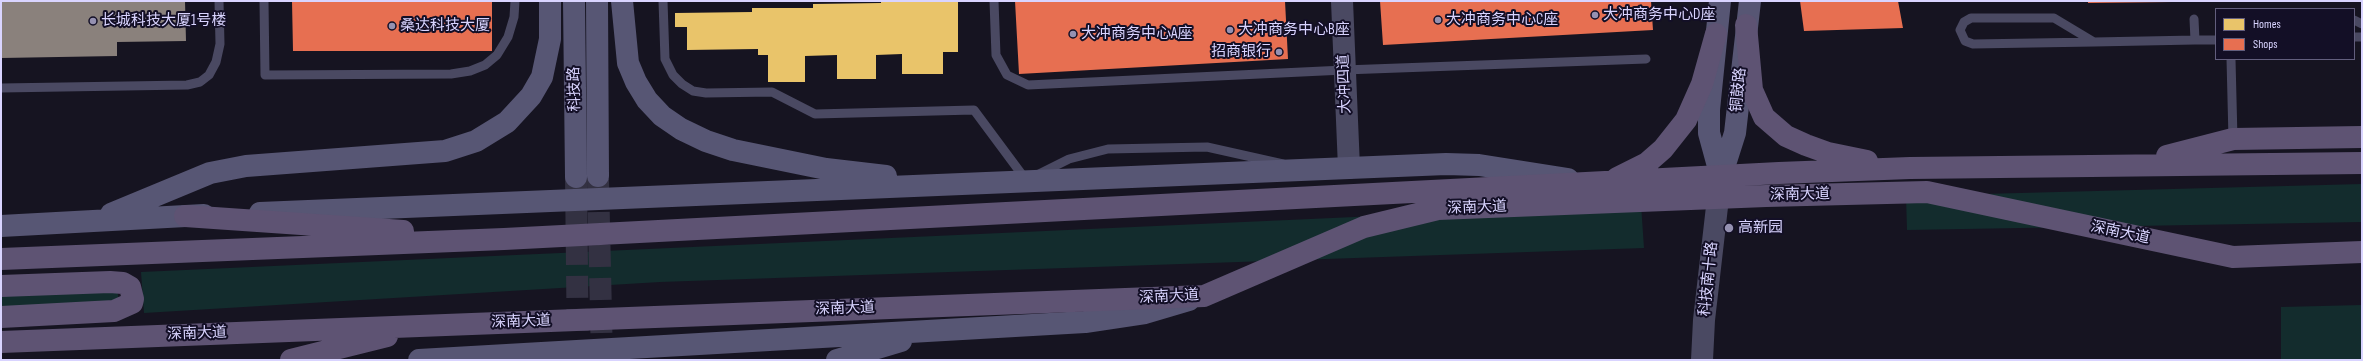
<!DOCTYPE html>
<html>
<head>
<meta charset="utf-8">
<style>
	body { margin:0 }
	#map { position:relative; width:2363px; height:361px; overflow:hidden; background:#161421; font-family:"Sofia Sans Condensed",sans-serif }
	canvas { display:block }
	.frame { position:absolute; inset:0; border:2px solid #d9d4ff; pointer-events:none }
	.legend { position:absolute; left:2215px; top:8px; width:140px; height:52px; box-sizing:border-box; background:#130f26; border:1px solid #625e7d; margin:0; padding:5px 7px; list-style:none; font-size:12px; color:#d9d4ff }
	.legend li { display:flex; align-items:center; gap:8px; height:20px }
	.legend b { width:20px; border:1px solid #625e7d }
</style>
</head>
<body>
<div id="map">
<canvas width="2363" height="361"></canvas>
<div class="frame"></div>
<ul class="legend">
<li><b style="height:11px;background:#e9c46a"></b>Homes</li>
<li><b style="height:11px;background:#e76f51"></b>Shops</li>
</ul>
</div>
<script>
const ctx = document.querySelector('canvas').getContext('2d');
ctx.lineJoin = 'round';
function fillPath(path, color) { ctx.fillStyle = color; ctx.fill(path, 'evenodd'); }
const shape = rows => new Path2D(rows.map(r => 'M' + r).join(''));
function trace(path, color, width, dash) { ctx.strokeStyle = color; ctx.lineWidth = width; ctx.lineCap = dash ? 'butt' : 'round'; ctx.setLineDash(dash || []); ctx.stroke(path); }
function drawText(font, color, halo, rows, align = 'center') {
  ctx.font = font + ' "Sofia Sans Condensed","Noto Sans SC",sans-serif'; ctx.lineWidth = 4; ctx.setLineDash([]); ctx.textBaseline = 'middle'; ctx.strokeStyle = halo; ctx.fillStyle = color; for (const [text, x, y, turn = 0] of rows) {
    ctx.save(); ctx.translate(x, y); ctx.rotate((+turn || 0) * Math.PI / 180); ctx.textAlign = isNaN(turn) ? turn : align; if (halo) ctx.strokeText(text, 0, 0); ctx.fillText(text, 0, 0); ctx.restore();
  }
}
fillPath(shape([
	[2362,184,2362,222,1907,230,1906,196],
	[1641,204,1644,248,660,282,144,313,141,272],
	[116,285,119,300,1,311,1,288],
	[2362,305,2362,360,2281,360,2281,307]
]), '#132c2d');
fillPath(shape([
	[881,1,958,1,958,52,943,52,943,74,902,74,902,54,876,55,876,79,837,79,837,55,805,56,805,82,768,82,768,55,758,55,758,49,687,50,687,27,675,27,675,13,752,12,752,8,813,8,813,4,881,3]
]), '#e9c46a');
fillPath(shape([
	[292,1,492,1,492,51,293,51],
	[1015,1,1285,1,1288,59,1019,74],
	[1380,1,1651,1,1653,30,1383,45],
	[1800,1,1898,1,1903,28,1804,31],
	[2088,1,2172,1,2172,2,2088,3]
]), '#e76f51');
fillPath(shape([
	[1,1,185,1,186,41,117,42,117,56,1,58]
]), '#8a817c');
trace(shape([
	[576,177,578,360],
	[598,179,602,360]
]), '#333142', 22, [22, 11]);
trace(shape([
	[264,1,265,75,451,74,470,71,485,65,497,55,508,37,514,17,515,1],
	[663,1,665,59,673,75,682,84,693,91,706,93,772,92,815,114,974,110,1026,180],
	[994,1,996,55,1007,75,1028,85,1344,70,1646,59],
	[2194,19,2195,40],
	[2354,20,2362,24],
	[2354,37,2362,37],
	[2094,42,2054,18,1971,18,1964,22,1960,30,1965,41,1973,44,2094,42,2195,40,2216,40],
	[2231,59,2233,139],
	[1,88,187,85,200,82,209,75,216,62,220,44,219,1],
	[1039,174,1069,159,1108,149,1207,147,1283,164]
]), '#4a4962', 9);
trace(shape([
	[1342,1,1349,168],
	[1702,360,1704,320,1718,198]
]), '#4a4962', 22);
trace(shape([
	[574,1,576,177],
	[597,1,598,176],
	[622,1,628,63,636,82,647,100,662,116,681,129,706,141,733,150,826,169,886,176],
	[1720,1,1709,110,1709,133,1721,177],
	[1719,195,1721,177,1735,133,1750,1],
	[260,213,1446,164,1479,165,1568,179],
	[111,214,210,173,246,166,445,151,476,141,507,122,531,96,542,77,550,39,550,1],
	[1,226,204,215],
	[419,360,1085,322,1145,313,1189,300],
	[837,360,901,341]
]), '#575674', 22);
trace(shape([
	[1746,25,1752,90,1764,117,1786,136,1806,145,1828,153,1867,161],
	[2167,156,2233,139,2362,137],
	[1617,178,1647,163,1663,149,1686,120,1702,84,1716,34],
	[185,216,403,231],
	[1,259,504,239,1779,173,1910,168,2362,163],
	[1,286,110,282,123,283,130,287,133,299,132,303,114,311,1,317],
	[1,342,1204,296,1364,227,1438,209,1766,196,1927,192,2233,257,2362,252],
	[291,360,387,336]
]), '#5e5373', 22);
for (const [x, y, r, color] of [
	[1595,15,4,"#9591b1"],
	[1438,20,4,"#9591b1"],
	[93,21,4,"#9591b1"],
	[392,26,4,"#9591b1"],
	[1230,30,4,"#9591b1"],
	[1073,34,4,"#9591b1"],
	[1279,52,4,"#9591b1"],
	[1729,228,5,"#9591b1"]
]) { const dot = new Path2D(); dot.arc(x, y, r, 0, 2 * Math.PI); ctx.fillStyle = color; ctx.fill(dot); trace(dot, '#130f26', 1.5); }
drawText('15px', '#d9d4ff', '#130f26', [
	["大冲商务中心D座",1603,15],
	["大冲商务中心C座",1446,20],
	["长城科技大厦1号楼",101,21],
	["桑达科技大厦",400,26],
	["大冲商务中心B座",1238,30],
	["大冲商务中心A座",1081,34],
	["招商银行",1271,52,"right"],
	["高新园",1738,228]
], 'left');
drawText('15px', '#d9d4ff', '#130f26', [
	["大冲四道",1345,84,-92],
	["科技路",575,89,-91],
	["铜鼓路",1739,90,-84],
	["深南大道",1800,195,-1],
	["深南大道",1477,208,-2],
	["深南大道",2120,233,12],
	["科技南十路",1709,279,-84],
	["深南大道",1169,297,-3],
	["深南大道",845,309,-2],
	["深南大道",521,322,-2],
	["深南大道",197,334,-2]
]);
</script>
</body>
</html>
